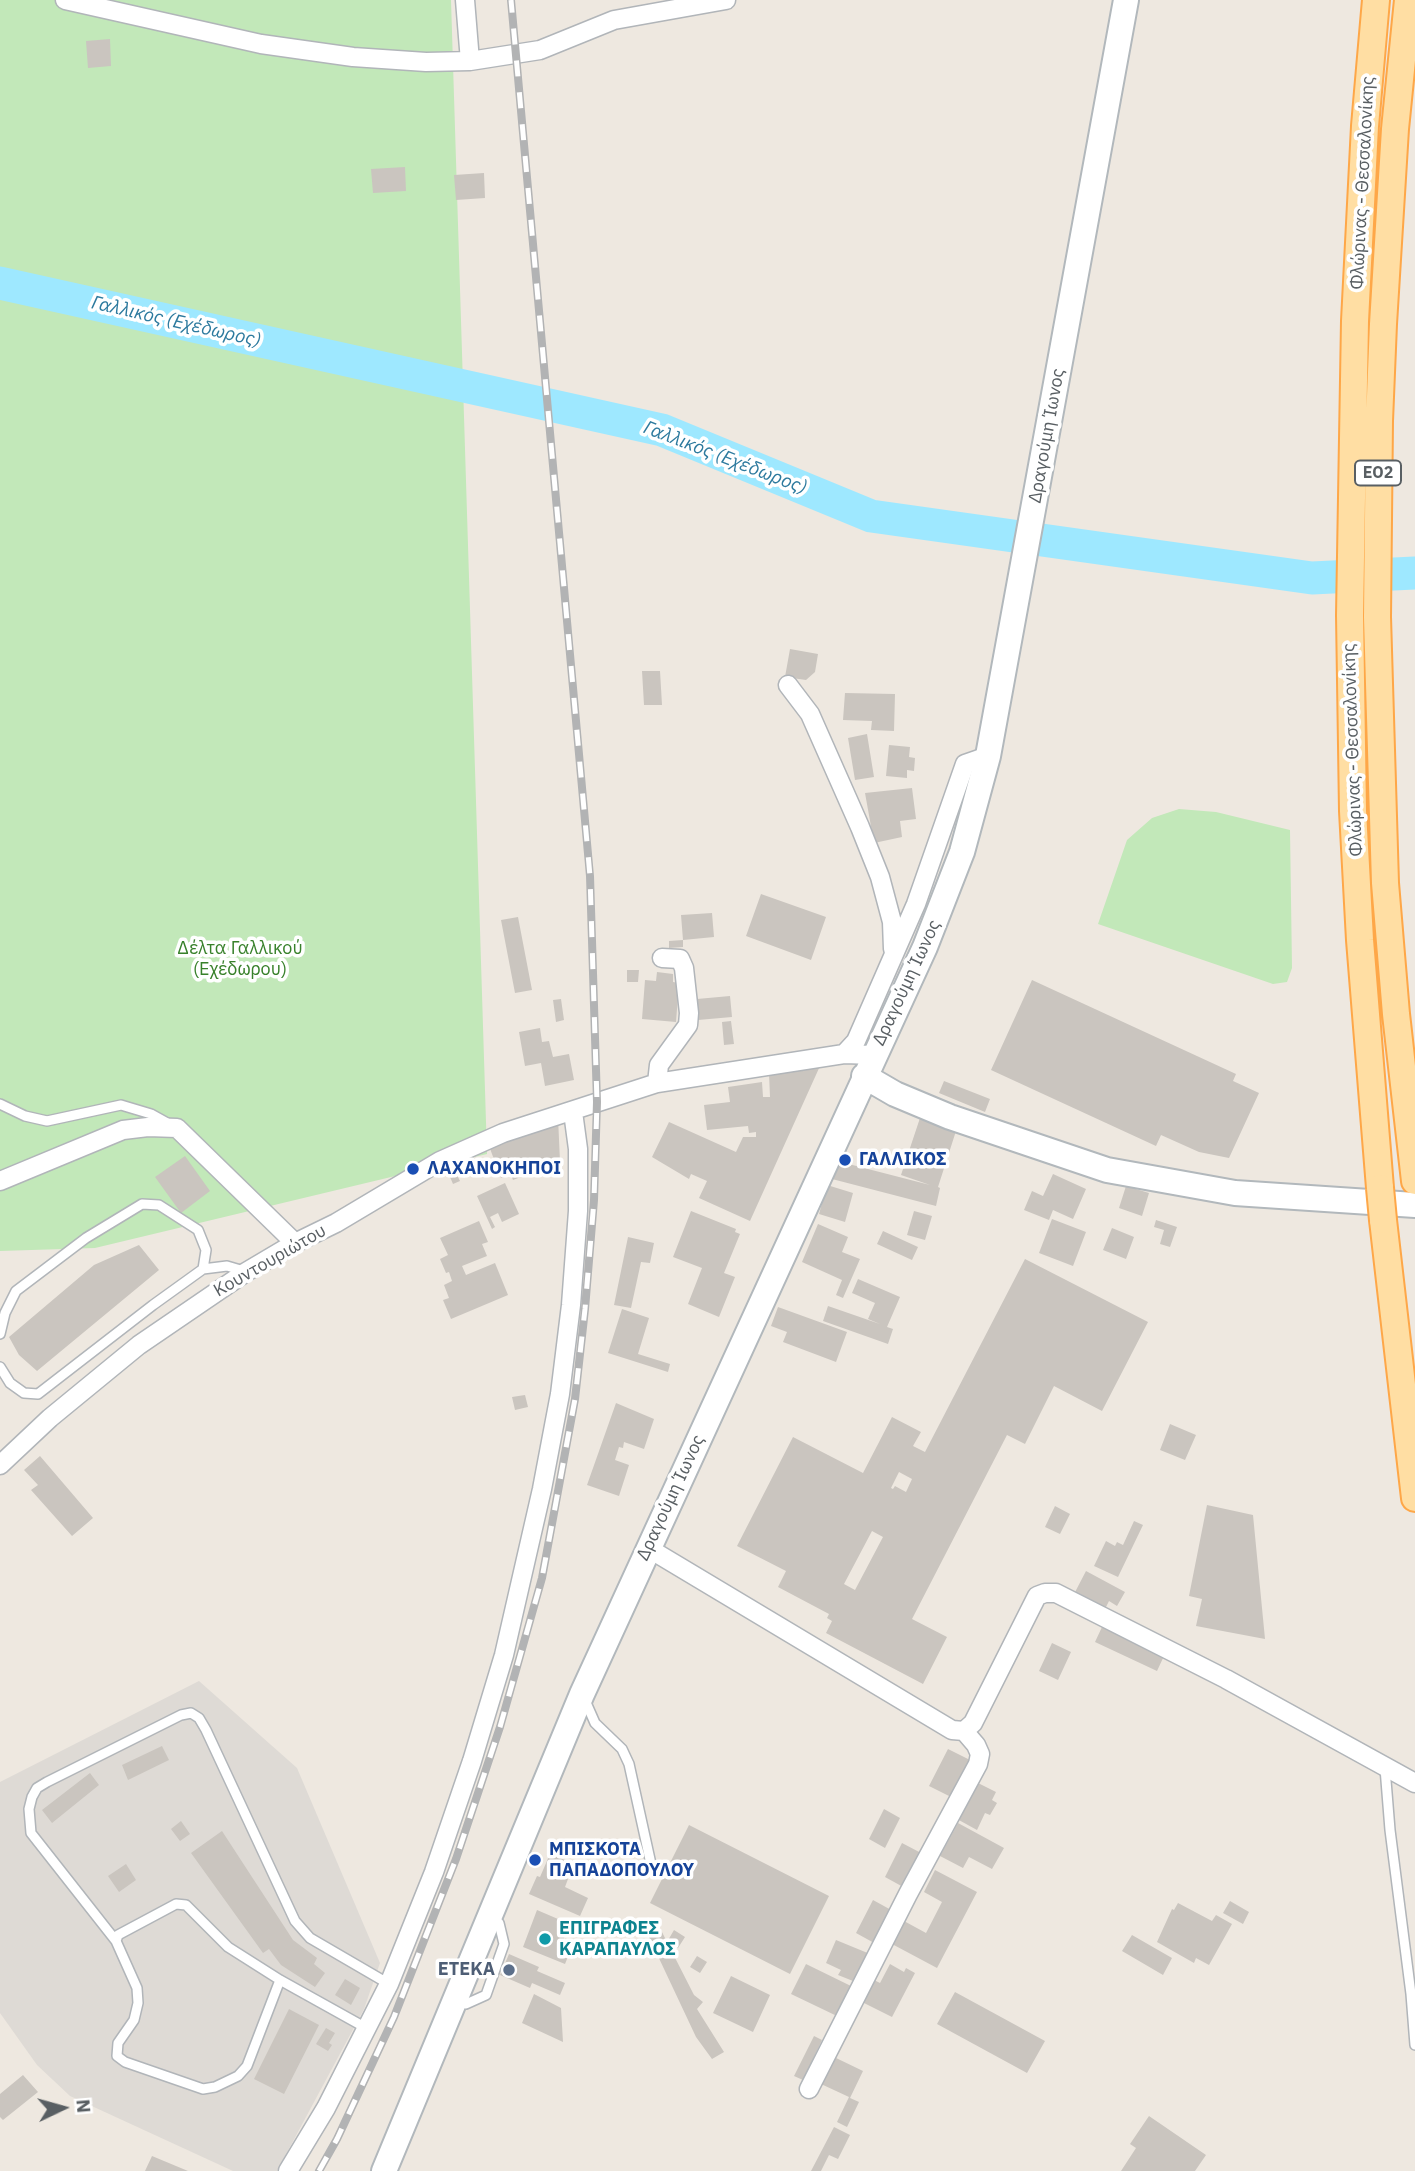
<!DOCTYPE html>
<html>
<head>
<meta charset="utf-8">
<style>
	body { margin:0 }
	#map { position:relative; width:1415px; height:2171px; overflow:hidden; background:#eee8e0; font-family:"IBM Plex Sans",sans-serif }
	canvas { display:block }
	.north { position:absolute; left:28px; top:2073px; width:70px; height:70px; -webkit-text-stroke:5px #fff; paint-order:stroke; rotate:85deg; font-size:19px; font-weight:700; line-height:28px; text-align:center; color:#595f63 }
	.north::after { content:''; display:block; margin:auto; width:24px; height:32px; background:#595f63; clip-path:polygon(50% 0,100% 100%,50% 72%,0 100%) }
</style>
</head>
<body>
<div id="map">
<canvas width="1415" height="2171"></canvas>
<div class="north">N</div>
</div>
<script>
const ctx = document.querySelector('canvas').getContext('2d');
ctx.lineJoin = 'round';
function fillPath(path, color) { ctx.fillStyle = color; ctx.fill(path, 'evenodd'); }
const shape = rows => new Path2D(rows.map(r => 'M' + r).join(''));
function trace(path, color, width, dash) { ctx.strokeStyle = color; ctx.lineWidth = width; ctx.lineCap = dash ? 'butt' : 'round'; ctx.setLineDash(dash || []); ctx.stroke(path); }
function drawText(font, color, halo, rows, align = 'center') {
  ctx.font = font + ' "IBM Plex Sans",sans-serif'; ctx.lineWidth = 7; ctx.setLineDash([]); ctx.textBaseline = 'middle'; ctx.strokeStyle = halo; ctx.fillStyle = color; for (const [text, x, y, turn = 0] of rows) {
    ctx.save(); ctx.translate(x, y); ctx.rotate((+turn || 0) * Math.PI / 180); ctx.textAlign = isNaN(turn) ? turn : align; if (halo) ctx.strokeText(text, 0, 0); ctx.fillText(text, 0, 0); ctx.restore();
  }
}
fillPath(shape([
	[199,1681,297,1768,380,1963,364,2009,277,2171,233,2171,70,2096,37,2065,0,2013,0,1782]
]), '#dedad5');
fillPath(shape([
	[0,0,451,0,487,1154,95,1248,0,1251],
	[1179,809,1216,812,1290,830,1292,968,1287,982,1273,984,1098,924,1127,840,1152,818]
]), '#c2e8b9');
trace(shape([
	[0,283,662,430,871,516,1312,578,1415,573]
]), '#9ee8ff', 33);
fillPath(shape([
	[110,39,111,66,88,68,86,41],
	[405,167,406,191,373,193,371,169],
	[484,173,485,198,456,200,454,175],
	[790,649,818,654,815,672,806,680,785,677],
	[642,671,660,671,662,705,644,705],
	[845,693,895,694,894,731,871,730,872,721,843,720],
	[867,734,874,777,855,780,848,738],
	[889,745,910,747,909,757,915,758,914,771,907,770,907,778,886,776],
	[912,788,916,819,900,821,902,837,874,843,865,793],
	[761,894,826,917,811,960,746,936],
	[712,913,714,937,683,940,681,915],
	[518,917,532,990,515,993,501,920],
	[683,940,683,947,669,948,669,941],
	[627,970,639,970,638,982,627,982],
	[657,972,673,974,673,982,679,983,676,1022,642,1019,645,980,656,981],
	[1032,980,1236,1074,1233,1081,1259,1093,1229,1158,1199,1152,1161,1135,1156,1146,991,1070],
	[730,996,732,1017,698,1020,697,999],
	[561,999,564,1020,556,1022,553,1000],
	[731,1021,734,1044,724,1045,722,1022],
	[540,1028,542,1042,549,1041,553,1057,569,1054,574,1080,545,1086,541,1063,525,1066,519,1032],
	[820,1066,750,1221,699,1198,707,1181,691,1174,689,1179,652,1157,669,1122,736,1152,743,1137,756,1137,756,1132,749,1133,748,1126,707,1130,704,1105,730,1102,728,1087,762,1082,763,1097,770,1097,769,1073],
	[944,1081,990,1099,985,1112,939,1093],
	[558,1117,560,1162,513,1180,511,1175,501,1178,489,1146],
	[920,1118,956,1131,938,1187,940,1188,936,1206,832,1179,837,1161,930,1185,901,1175],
	[185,1156,210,1191,181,1213,155,1177],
	[453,1167,460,1181,453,1184,447,1170],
	[1053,1174,1086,1189,1073,1219,1053,1210,1049,1220,1024,1210,1032,1191,1043,1196],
	[505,1183,519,1214,502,1222,498,1213,490,1217,495,1227,492,1229,477,1196],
	[827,1185,853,1193,845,1222,819,1214],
	[1126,1186,1149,1193,1142,1216,1119,1208],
	[691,1211,736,1229,735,1232,740,1234,724,1273,735,1277,719,1317,688,1304,702,1268,673,1257],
	[914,1211,932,1216,925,1240,907,1235],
	[1052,1219,1086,1232,1073,1266,1039,1253],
	[1156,1220,1177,1227,1170,1247,1160,1244,1164,1230,1154,1227],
	[479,1221,488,1242,482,1244,487,1256,462,1266,466,1275,495,1263,508,1295,451,1319,443,1300,449,1298,444,1285,452,1281,449,1272,446,1273,440,1259,448,1255,440,1238],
	[818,1224,848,1237,842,1252,860,1259,843,1298,836,1295,842,1280,802,1262],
	[1112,1228,1134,1237,1126,1259,1103,1250],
	[883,1231,918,1247,912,1260,877,1244],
	[628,1237,654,1243,650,1263,641,1262,631,1308,614,1305],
	[139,1245,159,1270,37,1371,19,1355,9,1337,94,1265],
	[1025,1259,1148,1322,1102,1411,1054,1386,1025,1444,1007,1435,912,1619,947,1637,923,1684,826,1633,832,1621,827,1618,829,1614,778,1587,786,1571,737,1546,793,1437,863,1473,892,1417,921,1432,913,1446,925,1452],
	[899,1472,912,1479,906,1492,895,1486,893,1489,891,1488],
	[872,1531,883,1537,855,1590,844,1584],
	[858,1279,900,1297,887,1327,893,1329,888,1344,823,1321,828,1306,880,1324,868,1319,875,1303,852,1293],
	[778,1307,847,1332,836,1362,783,1342,787,1332,771,1326],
	[622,1309,649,1318,638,1354,670,1364,668,1372,608,1353],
	[525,1395,528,1407,515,1410,512,1397],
	[616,1403,654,1419,644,1449,624,1442,623,1448,619,1447,615,1460,629,1465,619,1496,587,1485],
	[1170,1424,1196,1435,1185,1460,1160,1450],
	[40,1456,93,1518,72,1536,31,1490,38,1485,24,1470],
	[1207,1505,1253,1515,1265,1639,1196,1626,1202,1599,1189,1596],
	[1055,1506,1070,1514,1060,1534,1045,1527],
	[1134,1521,1143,1525,1118,1577,1094,1566,1106,1541,1115,1546,1117,1542,1123,1545],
	[1086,1571,1125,1592,1117,1606,1109,1601,1103,1613,1073,1596],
	[1102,1627,1164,1656,1157,1671,1095,1642],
	[1052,1643,1071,1652,1058,1680,1039,1671],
	[162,1746,169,1760,128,1780,122,1765],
	[948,1749,970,1760,951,1797,929,1786],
	[90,1773,99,1785,52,1823,42,1810],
	[976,1782,996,1792,992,1800,997,1803,990,1815,985,1813,977,1830,957,1819],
	[884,1809,900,1818,885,1848,869,1839],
	[181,1821,190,1834,180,1841,171,1829],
	[958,1823,1004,1848,992,1869,969,1857,963,1868,940,1856],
	[689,1825,829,1896,790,1974,650,1903],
	[222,1831,293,1940,317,1958,314,1964,325,1973,315,1987,281,1965,269,1949,263,1953,191,1853],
	[902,1843,923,1854,905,1888,885,1877],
	[550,1854,570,1862,563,1877,568,1879,565,1887,588,1898,580,1916,529,1894,537,1876,540,1877],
	[126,1864,136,1880,119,1892,108,1876],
	[935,1870,977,1892,937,1968,892,1944,904,1921,926,1933,942,1902,924,1892],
	[873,1900,893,1911,876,1944,856,1933],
	[1230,1901,1249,1912,1243,1924,1223,1913],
	[1178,1903,1212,1921,1216,1915,1232,1924,1209,1965,1196,1958,1194,1963,1157,1942,1172,1909,1174,1910],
	[537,1910,565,1922,563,1927,568,1929,561,1945,571,1949,565,1964,523,1947],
	[661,1930,667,1942,674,1930,685,1937,678,1948,667,1942,694,1995,703,2002,697,2009,724,2052,712,2059,696,2037,649,1937],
	[1132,1935,1172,1958,1163,1975,1122,1951],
	[836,1940,870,1954,858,1983,838,1975,841,1970,826,1963],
	[509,1954,539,1967,537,1971,565,1983,560,1995,532,1983,530,1988,500,1975],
	[697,1956,707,1962,700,1973,690,1967],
	[806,1964,853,1987,839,2017,791,1994],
	[890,1964,904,1972,906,1968,915,1973,892,2017,860,2001,872,1979,880,1983],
	[731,1976,770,1995,753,2032,713,2013],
	[345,1979,360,1988,351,2005,335,1995],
	[955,1992,1045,2041,1027,2073,937,2024],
	[534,1994,561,2008,563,2042,522,2023],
	[289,2009,319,2025,284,2094,254,2079],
	[326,2028,335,2033,329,2043,332,2045,328,2051,316,2044],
	[814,2036,822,2040,803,2080,794,2076],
	[834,2057,863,2071,850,2098,859,2102,847,2127,837,2122,849,2097,821,2084],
	[23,2075,38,2092,3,2120,0,2117,0,2094],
	[1149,2116,1206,2155,1195,2171,1121,2171,1136,2148,1130,2144],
	[834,2127,850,2135,838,2159,829,2155,821,2171,811,2171],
	[152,2156,188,2171,145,2171]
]), '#cac5bf');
const lane = shape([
	[0,1104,25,1116,47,1121,121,1105,151,1114,169,1124],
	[0,1334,5,1313,16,1291,86,1238,142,1204,159,1205,198,1230,206,1250,203,1269,227,1266,244,1271],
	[0,1367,10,1383,24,1393,38,1394,153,1305,203,1269],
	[584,1698,595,1723,622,1749,629,1764,651,1864],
	[1385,1768,1390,1830,1411,1994,1415,2045],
	[116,1941,31,1833,29,1809,32,1797,37,1788,47,1782,181,1715,191,1713,199,1718,206,1730,295,1921,310,1938,389,1984],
	[280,1980,247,2066,238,2076,215,2087,203,2089,125,2062,117,2056,118,2043,134,2020,138,2003,137,1988,116,1941,118,1935,176,1904,186,1905,228,1947,280,1980,368,2029],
	[466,2004,486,1995,504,1944,499,1923]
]);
const street = shape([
	[65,0,261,44,353,57,426,62,470,61,540,50,614,20,726,0],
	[465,0,470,61],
	[788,685,810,714,860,827,880,877,892,922,893,949],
	[844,1054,856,1041,916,904,965,764,988,756],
	[657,1083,659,1065,688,1025,689,1013,684,968,680,959,662,958],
	[0,1181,123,1130,148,1127,177,1128,295,1243],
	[0,1465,50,1418,139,1345,202,1302,246,1272,295,1243,336,1223,440,1161,503,1133,657,1083,844,1054,874,1055],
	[648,1548,952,1730,964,1731,973,1723,1037,1596,1045,1593,1056,1593,1226,1679,1415,1783],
	[809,2089,908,1894,978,1764,980,1754,976,1745,964,1731],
	[288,2171,326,2108,389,1984,434,1872,472,1761,504,1655,542,1489,560,1394,571,1305,578,1211,578,1149,573,1112]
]);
const secondary = shape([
	[864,1076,895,1094,950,1117,1107,1170,1235,1193,1415,1205],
	[384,2171,582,1694,925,947,962,852,988,756,1126,0]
]);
const primary = shape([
	[1376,0,1365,126,1355,321,1350,615,1353,811,1360,940,1380,1188],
	[1408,0,1395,129,1383,324,1379,421,1377,617,1385,883,1396,1014,1415,1181],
	[1383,1220,1415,1498]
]);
trace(lane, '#b1b5b9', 12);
trace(street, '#b1b5b9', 21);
trace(secondary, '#b2b8bc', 28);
trace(primary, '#fea748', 30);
trace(lane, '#fff', 9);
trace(street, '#fff', 18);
trace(secondary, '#fff', 24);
trace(primary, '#ffdea3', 26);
const rail = shape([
	[319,2171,337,2139,394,2017,456,1859,500,1727,542,1578,575,1399,585,1309,594,1200,597,1102,590,876,511,0]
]);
trace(rail, '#b2b3b4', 8);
trace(rail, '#fff', 5, [16]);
const primaryBridge = shape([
	[1380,1188,1383,1220]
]);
trace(primaryBridge, '#fea748', 30, []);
trace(primaryBridge, '#ffdea3', 26);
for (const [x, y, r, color] of [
	[845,1160,7,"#1a4fb4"],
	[413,1169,7,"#1a4fb4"],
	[535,1860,7,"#1a4fb4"],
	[545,1939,7,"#0f9aa8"],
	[509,1970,7,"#5c6f8a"]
]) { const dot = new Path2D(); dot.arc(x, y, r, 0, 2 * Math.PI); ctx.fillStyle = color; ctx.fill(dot); trace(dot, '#fff', 2.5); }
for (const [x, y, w] of [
	[1378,473,46]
]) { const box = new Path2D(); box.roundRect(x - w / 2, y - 12.5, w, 25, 5); ctx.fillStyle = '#fff'; ctx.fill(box); trace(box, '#595f63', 2); }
drawText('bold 16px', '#595f63', null, [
	["ΕΟ2",1378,473]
]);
drawText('18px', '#595f63', '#fff', [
	["Φλώρινας - Θεσσαλονίκης",1363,183,-87],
	["Δραγούμη Ίωνος",1047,436,-80],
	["Φλώρινας - Θεσσαλονίκης",1353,750,-92],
	["Δραγούμη Ίωνος",907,983,-65],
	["Κουντουριώτου",270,1261,-30],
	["Δραγούμη Ίωνος",671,1498,-65]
]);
drawText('18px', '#38812b', '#fff', [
	["Δέλτα Γαλλικού",240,949],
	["(Εχέδωρου)",240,970]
]);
drawText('bold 18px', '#164399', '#fff', [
	["ΓΑΛΛΙΚΟΣ",859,1160],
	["ΛΑΧΑΝΟΚΗΠΟΙ",427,1169],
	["ΜΠΙΣΚΟΤΑ",549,1850],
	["ΠΑΠΑΔΟΠΟΥΛΟΥ",549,1871]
], 'left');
drawText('bold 18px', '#0d838f', '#fff', [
	["ΕΠΙΓΡΑΦΕΣ",559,1929],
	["ΚΑΡΑΠΑΥΛΟΣ",559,1950]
], 'left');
drawText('bold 18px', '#4e5e75', '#fff', [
	["ΕΤΕΚΑ",495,1970]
], 'right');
drawText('italic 19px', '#2d7a9e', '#fff', [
	["Γαλλικός (Εχέδωρος)",176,322,13],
	["Γαλλικός (Εχέδωρος)",725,458,21]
]);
</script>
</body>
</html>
